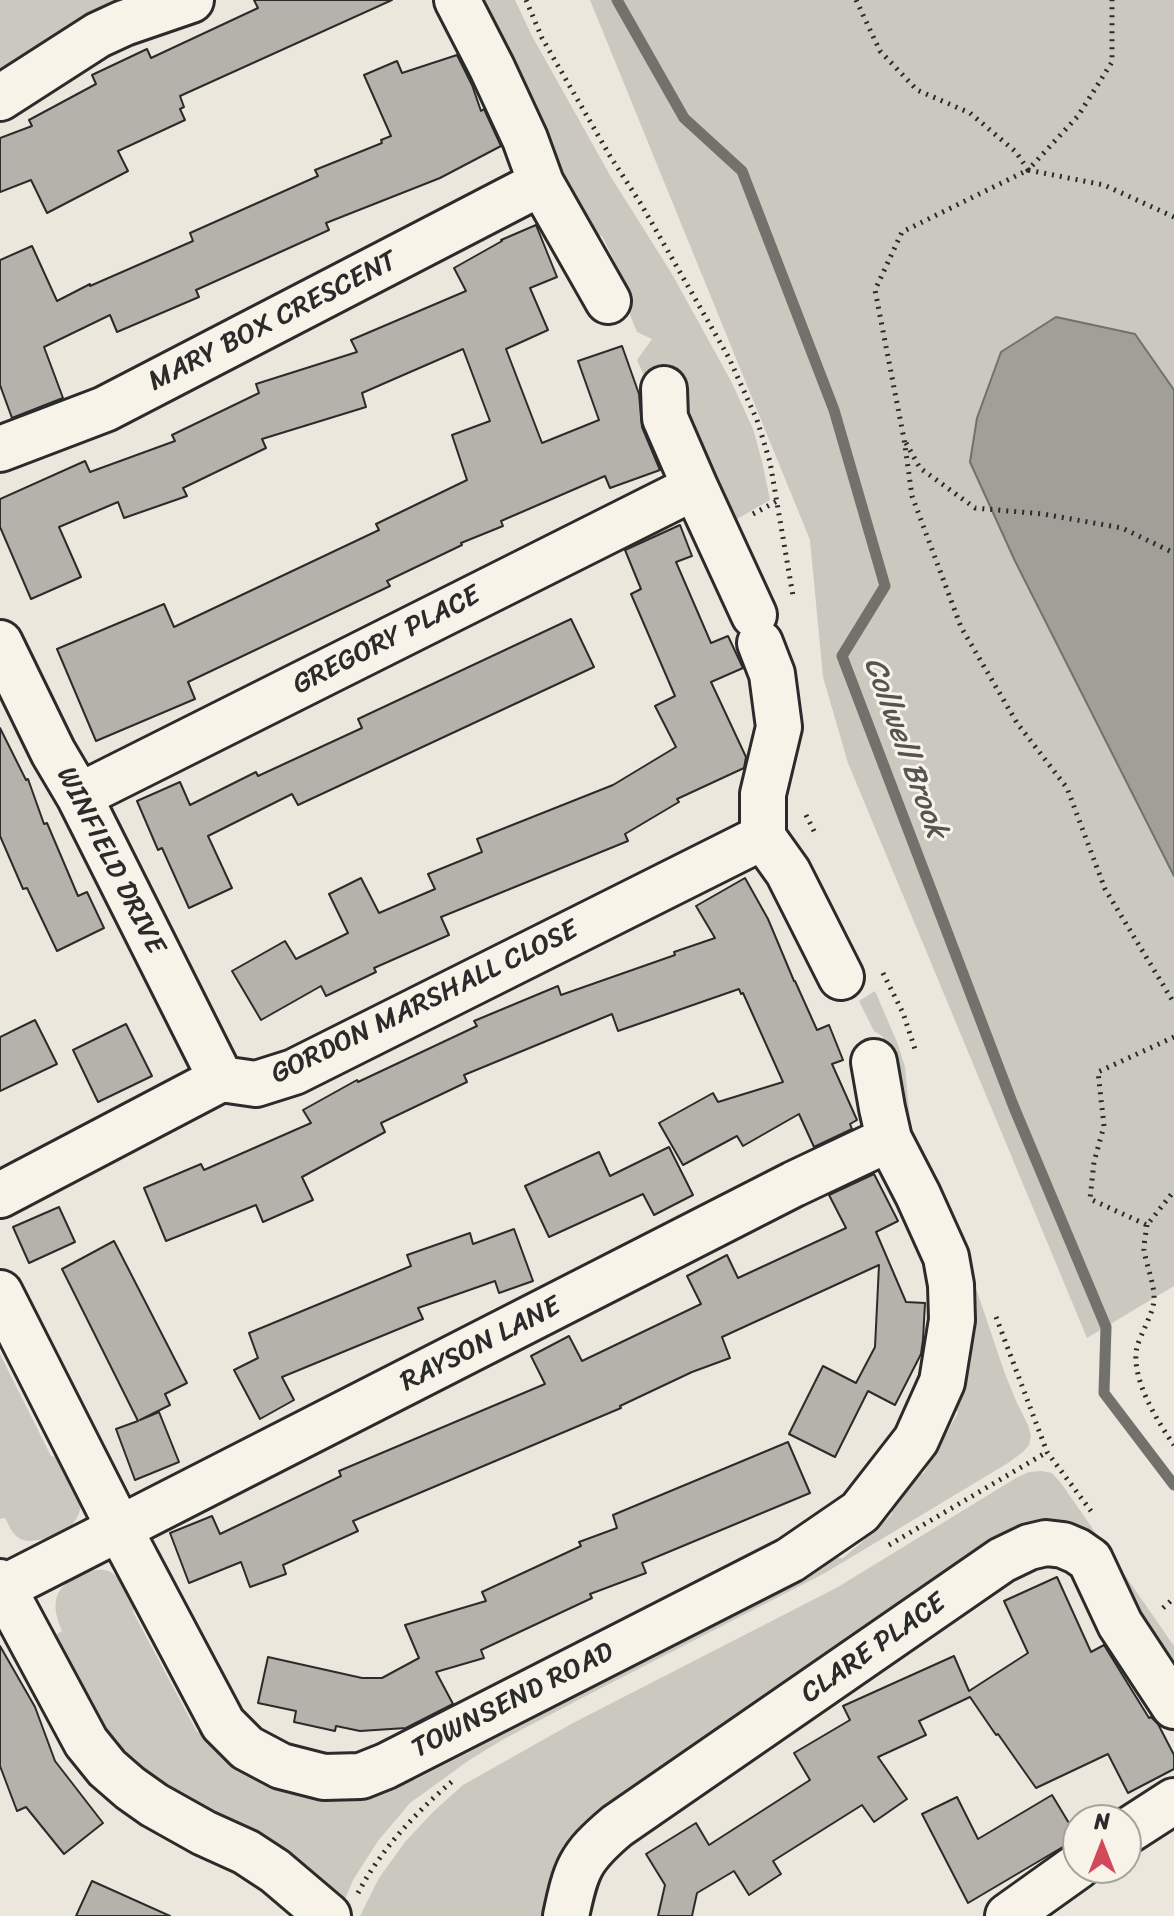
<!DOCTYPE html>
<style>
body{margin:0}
#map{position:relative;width:1174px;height:1916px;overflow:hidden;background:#ebe7dd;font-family:Sriracha,sans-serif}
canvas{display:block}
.north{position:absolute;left:1062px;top:1804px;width:80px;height:80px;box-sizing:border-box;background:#f7f3e8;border:2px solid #a5a39c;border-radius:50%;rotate:0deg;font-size:22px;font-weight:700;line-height:32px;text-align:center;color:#2b2b2b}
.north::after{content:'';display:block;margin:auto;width:28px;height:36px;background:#d1495b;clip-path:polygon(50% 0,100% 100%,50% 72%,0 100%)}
</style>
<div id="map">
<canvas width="1174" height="1916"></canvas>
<div class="north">N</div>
</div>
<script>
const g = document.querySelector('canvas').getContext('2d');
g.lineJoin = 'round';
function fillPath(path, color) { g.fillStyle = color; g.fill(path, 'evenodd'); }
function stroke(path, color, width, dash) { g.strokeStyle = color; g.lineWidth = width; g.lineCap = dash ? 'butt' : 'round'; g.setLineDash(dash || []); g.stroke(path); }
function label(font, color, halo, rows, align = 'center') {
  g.font = font + ' Sriracha,sans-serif'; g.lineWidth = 6; g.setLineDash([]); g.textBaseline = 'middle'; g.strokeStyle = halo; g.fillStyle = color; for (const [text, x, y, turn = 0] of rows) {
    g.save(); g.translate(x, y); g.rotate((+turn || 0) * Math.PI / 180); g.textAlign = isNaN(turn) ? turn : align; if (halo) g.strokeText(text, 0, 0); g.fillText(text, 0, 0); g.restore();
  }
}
const green = new Path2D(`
 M0,0H144L16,72L0,68Z
 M474,0H515L532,36L611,177L672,274L731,381L753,429L762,461L770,500L730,523L669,377L644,376L637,360L652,339L637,332L628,310L632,297L602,236L582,230Z
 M590,0H1174V1286L1087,1338L848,763L823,677L810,540Z
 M875,991L897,1042L905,1067L910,1120L916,1143L960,1241L1005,1374L1017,1403L1028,1425L1031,1435L1029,1445L1023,1452L1008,1463L825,1573L580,1699L502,1740L468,1761L410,1803L378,1841L353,1880L344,1902L316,1875L285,1851L217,1819L128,1765L102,1726L54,1636L62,1631C58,1621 54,1611 56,1600C59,1581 91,1565 108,1571C112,1572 115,1576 119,1578L127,1576L137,1596L133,1612L197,1732L401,1775L415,1780L537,1717L540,1704L582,1682L598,1686L688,1639L692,1628L717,1614L732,1617L799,1582L801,1570L823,1557L843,1558L875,1531L892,1514L893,1498L910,1474H923L958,1413L951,1398L955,1376L970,1367L977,1305L967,1290L903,1128L891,1048L882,1036L874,1031L859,1001Z
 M0,1354L51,1456L67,1460C72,1471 80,1484 81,1495C84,1523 62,1537 38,1540C31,1541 26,1542 19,1538C12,1534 9,1525 5,1518L0,1519Z
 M1041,1471L1052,1473L1061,1483L1174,1646V1660L1156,1635H1144L1097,1549L981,1559L968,1556L918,1588L916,1603L834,1661L822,1657L773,1690L772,1705L651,1788L636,1783L595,1815L594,1826L549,1916H360L379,1878L405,1842L434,1811L463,1785L573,1723L838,1587L1016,1478L1029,1472Z`);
const water = new Path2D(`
 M1056,317L1135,334L1174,390V876L1015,561L970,462L977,418L1001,352Z`);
const stream = new Path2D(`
 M617,0L684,118L742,171L834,410L885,586L842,656L1013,1105L1106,1327L1104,1393L1174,1485`);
const building = new Path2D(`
 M254,0H392L180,96L184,107L180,109L185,120L118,151L128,171L47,213L31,180L0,192V138L32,126L29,120L96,84L92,75L147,49L151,58L258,8Z
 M457,55L472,85L481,111L484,109L501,146L440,178L326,223L329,230L196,290L199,297L117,332L110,315L44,347L63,398L12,418L0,385V260L32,246L57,301L90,284V286L193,241L190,233L318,176L315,170L382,143L381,140L391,136L364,75L397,61L402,73Z
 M536,225L557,277L530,288L548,330L506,349L542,443L599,420L578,361L622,346L639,394L642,427L660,470L610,488L605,476L501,521L503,526L461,543L462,545L387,581L390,586L188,682L195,699L96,741L57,649L164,604L174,627L379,530L376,524L467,480L452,435L490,421L463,349L362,393L366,407L262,439L266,448L183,488L187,496L124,518L118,502L59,527L81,577L31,599L0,527V499L85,461L90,472L175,441L172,435L259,393L256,384L357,352L351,340L466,291L454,268L502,241L501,240Z
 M680,525L692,556L676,562L711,643L728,636L743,668L711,682L746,757L744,768L677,799L679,802L625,834L628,841L441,917L449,935L374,968L376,972L326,996L321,986L261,1020L232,971L285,941L296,959L348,933L329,894L361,878L379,913L435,889L428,874L482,852L477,839L613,785L676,747L655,706L675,696L631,594L641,589L625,550Z
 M571,619L594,667L298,805L292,794L208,836L232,888L189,908L162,848L158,850L137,801L180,782L190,805L256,772L258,776L362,728L358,719Z
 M0,728L26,780L28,779L44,824L47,823L78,896L87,892L104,928L57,951L27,888L23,889L0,836Z
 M745,878L768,919L794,981H795L817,1030L829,1025L843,1060L832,1064L857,1120L850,1124L852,1129L814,1147L799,1114L743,1146L737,1136L683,1165L659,1123L713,1093L718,1102L783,1082L743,993L741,994L739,989L618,1031L612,1014L464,1075L467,1082L381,1123L385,1132L302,1177L313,1200L263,1222L256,1205L166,1241L144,1188L201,1164L204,1170L311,1123L303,1110L357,1080L358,1082L477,1026L474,1021L558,986L561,995L675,955L674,952L715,938L696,906Z
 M35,1020L57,1064L0,1091V1037Z
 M126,1024L152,1076L98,1102L73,1050Z
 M669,1147L693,1195L654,1215L643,1194L549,1237L525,1186L599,1152L610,1176Z
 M874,1174L898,1221L876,1232L906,1302L925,1303L923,1340L921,1354L895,1405L868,1391L835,1457L789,1434L823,1366L856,1383L875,1347L879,1265L722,1337L730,1358L692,1372L620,1406L621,1408L353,1521L358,1531L283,1565L286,1574L250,1587L241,1562L189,1583L170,1533L212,1516L220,1534L341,1476L339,1471L545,1384L531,1356L569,1336L582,1361L701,1304L687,1276L727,1255L738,1278L846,1228L829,1195Z
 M59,1207L75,1242L29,1263L13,1227Z
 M514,1229L533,1281L499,1293L495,1281L418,1308L423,1319L282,1377L294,1400L260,1419L234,1370L258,1358L249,1333L411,1266L407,1255L470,1233L473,1244Z
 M114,1241L187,1383L165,1394L170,1405L140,1420L159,1412L179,1462L135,1480L116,1429L138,1421L62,1269Z
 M788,1442L810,1493L642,1563L646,1573L590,1594L592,1598L481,1650L484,1658L436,1672L453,1704L406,1728L360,1731L336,1726L335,1731L294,1722L296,1711L258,1703L268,1657L362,1678H382L419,1658L405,1625L486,1601L482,1592L581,1546L579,1542L617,1528L613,1515Z
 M1057,1577L1091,1652L1104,1645L1149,1718L1151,1717L1158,1724L1174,1755V1769L1128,1793L1108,1754L1036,1788L998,1734L996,1735L970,1697L919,1721L926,1735L878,1757L907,1799L874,1822L862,1805L773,1861L781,1874L749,1895L734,1871L697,1893L692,1916H658L665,1885L646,1854L696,1823L709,1845L810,1780L794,1753L850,1720L843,1706L954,1656L969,1691L1028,1653L1004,1601Z
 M0,1646L35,1707L55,1761L103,1823L64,1854L26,1807L17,1811L0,1766Z
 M1052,1795L1078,1838L968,1903L922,1814L957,1797L978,1839Z
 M92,1881L170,1916H76Z`);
const path = new Path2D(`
 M526,0L542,38L610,156L641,204L729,358L757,420L770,462L793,596
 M856,0L880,51L917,90L970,113L1016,152L1028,170L1078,116L1112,62V0
 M1174,217L1104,185L1028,170L902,232L875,290L904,439L912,496L961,627L1017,723L1067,788L1105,889L1174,1003
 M906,443L920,468L975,508L1043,514L1122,528L1174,553
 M753,514L777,501
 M806,815L816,835
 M883,973L903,1013L915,1049
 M1174,1037L1098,1072L1104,1126L1094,1162L1090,1199L1147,1225L1174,1191
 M1147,1225C1146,1233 1144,1242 1144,1250C1146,1264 1155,1286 1154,1299C1154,1312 1141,1333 1137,1347C1130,1377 1157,1421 1174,1445
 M996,1317L1047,1452L1091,1511
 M889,1545L1047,1452
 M1163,1608L1174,1598
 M358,1893C381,1849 417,1811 455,1779`);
const minor = new Path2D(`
 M457,0L492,68L525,139L541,183L608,301
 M0,98L98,35L124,23L191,0
 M664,389L665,418L695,487
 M0,449L105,409L541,183
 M0,643L53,752L79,796L221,1079
 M760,643L772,674L779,727L763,794V837
 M79,796L695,487L754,615
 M0,1195L221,1079L256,1084L294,1072L763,837L788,872L841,977
 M0,1293L119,1528L223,1724L247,1748L281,1766L324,1777L361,1776L386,1766L790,1560L860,1512L916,1440L942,1382L952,1320L951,1285L946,1257L918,1195L889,1139
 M0,1582L86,1742L107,1768L130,1788L154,1805L204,1833L246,1852L275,1871L328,1916
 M3,1588L794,1184L889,1139L882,1108L874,1062
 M1126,1832L1174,1801
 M566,1916C576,1869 579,1858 617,1826L1002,1560L1029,1547L1046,1543L1063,1545L1077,1551L1090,1560L1120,1624L1174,1706
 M1008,1916L1078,1866`);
const streetNames = [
 ["MARY BOX CRESCENT",273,322,-27],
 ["GREGORY PLACE",387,641,-27],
 ["WINFIELD DRIVE",110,861,63],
 ["GORDON MARSHALL CLOSE",425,1003,-26],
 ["RAYSON LANE",481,1345,-27],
 ["CLARE PLACE",874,1649,-35],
 ["TOWNSEND ROAD",513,1701,-27]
];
const waterNames = [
 ["Collwell Brook",904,748,70]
];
fillPath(green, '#cbc8bf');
fillPath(water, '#a29f98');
stroke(water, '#72716c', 2);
stroke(stream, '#72716c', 11);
fillPath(building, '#b5b2ab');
stroke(building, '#2b2b2b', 2);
stroke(minor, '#2b2b2b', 50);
stroke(path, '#2b2b2b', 5, [2, 6]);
stroke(minor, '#f7f3e8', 44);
label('28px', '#2b2b2b', '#f7f3e8', streetNames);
label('italic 30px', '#555451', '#f7f3e8', waterNames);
</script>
